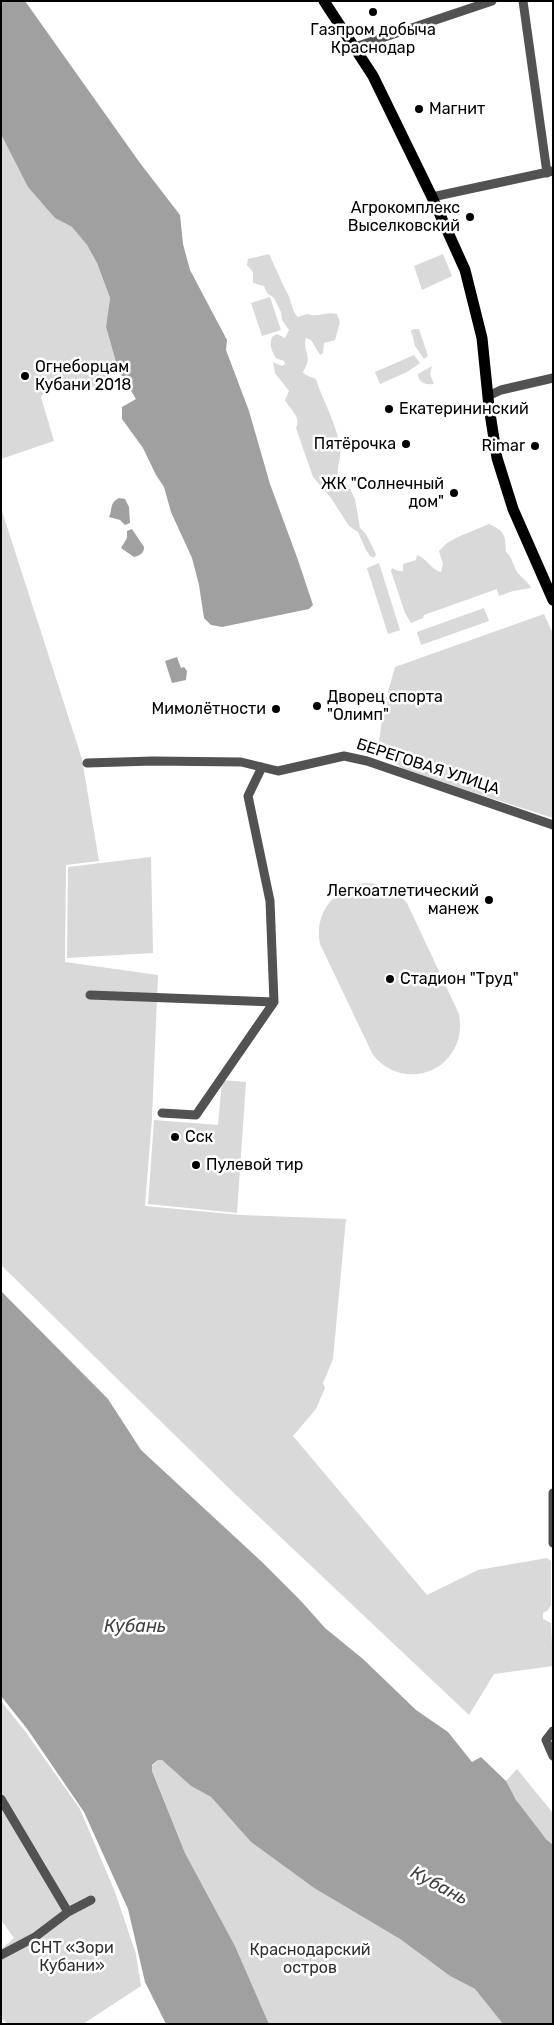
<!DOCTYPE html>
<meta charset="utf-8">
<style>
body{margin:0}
#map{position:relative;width:554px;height:2025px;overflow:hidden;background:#fff;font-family:Rubik,sans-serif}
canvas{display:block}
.frame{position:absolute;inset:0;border:2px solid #000;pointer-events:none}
</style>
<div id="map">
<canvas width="554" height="2025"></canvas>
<div class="frame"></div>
</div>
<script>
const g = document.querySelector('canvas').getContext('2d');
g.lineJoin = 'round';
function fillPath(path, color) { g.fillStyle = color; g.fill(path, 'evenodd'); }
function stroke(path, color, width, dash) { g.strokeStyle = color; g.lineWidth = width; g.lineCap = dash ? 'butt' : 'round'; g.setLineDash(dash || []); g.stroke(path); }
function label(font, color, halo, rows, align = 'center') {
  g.font = font + ' Rubik,sans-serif'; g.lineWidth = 5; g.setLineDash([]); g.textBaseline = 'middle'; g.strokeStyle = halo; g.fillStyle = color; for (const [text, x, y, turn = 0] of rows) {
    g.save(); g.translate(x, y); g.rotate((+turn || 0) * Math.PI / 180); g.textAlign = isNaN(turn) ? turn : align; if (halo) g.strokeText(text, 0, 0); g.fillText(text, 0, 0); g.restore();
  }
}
const green = new Path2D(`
 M1,134L55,218L72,227L87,245L97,263L110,298L106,327L118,369L86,392L53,380L41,397L54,441L1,459Z
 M269,254L286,291C292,299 291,311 298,317L307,314C320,318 324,311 337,314L340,322L335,340L324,343L323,353L320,355L311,340L306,338C302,351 314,355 303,372L306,375L316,379C323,402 337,424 340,447C342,457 337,464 338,474L349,487L355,499L360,528L366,534L376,554L374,558L370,556L366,550L358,532L349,526L331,498L313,477L296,428C302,417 290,410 285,400L289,391L275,373L273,362L282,366L285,364L284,361L276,358C272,351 269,346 272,337L277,334L285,338L289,330L282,320L281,312L274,298L267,293L264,286L253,283V272L247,265L248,259Z
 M443,254L452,276L422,290L414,266Z
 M270,297L281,330L262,336L251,303Z
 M415,329H419L428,356L424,359L415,346L411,330Z
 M414,355L420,363L407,372L380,384L375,372Z
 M432,366L430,374L434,384C426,385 418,383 418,374Z
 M1,508L82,759L99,861L66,865L65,962L158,975L152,1118L145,1206L241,1215L346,1219L333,1359L323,1383L325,1388L316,1409L293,1436L427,1595L478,1570L547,1558L551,1561V1605L548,1610L543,1613V1619L551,1623L553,1666L494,1674L469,1715L237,1496L1,1265Z
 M489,524C506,532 505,535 506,552C512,557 513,564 516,570C520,578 528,580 531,588L513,591L499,596L497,589L424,615L423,618L411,623L405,613L391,571L392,568L398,571H403V564L416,560L417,555C427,558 431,570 441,572L443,564L439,551L447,543L458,537Z
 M379,563L400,630L388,634L367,568Z
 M484,608L489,621L421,645L417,632Z
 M544,614L553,634V818L404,770L387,756L379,741L384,706L395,667Z
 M151,857L153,953L67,958L68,867Z
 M364,883C382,883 395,889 407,903L459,1014C469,1067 407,1096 373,1055L320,944C314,912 334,889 364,883Z
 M222,1080L246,1082L237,1213L148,1204L154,1120L218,1125Z
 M1,1701L25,1731L80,1809L115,1892L136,1954L141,1986L83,2024H8L1,2018V1949L14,1938L1,1920Z
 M158,1760H162L191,1786L211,1797L251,1842L314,1888L400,1939L450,1976L475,1989L503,2024H269L235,1946L185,1853L152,1771V1766Z
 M517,1769L553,1813V1845C533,1828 517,1804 506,1781Z`);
const water = new Path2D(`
 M1,1H25L140,163L180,215L183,244L190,270L227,340L226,350L249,411L270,484L298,560L313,605L309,609L222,627L211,625L204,618L199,585L192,558L171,512L164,487L156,475L143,448L122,419V407L136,399L118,369L106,327L110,298L97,263L87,245L72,227L55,218L28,187L1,134Z
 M119,498L125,499L129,507L130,523L125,525L120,520L109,517C113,509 109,503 119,498Z
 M132,529L144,547C144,553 141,555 134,557L121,548L127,538V531Z
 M177,657L181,668L184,667L187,671L186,680L172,683L165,661Z
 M1,1291L108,1399L141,1450L262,1562L301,1601L325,1628L363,1659L416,1710L448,1732L472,1762L481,1757L506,1781L516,1800L546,1839L553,1845V2024H503L475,1989L450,1976L400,1939L314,1888L251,1842L211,1797L191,1786L162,1760H158L152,1765V1771L185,1853L235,1946L269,2024H166L145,1982L128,1909L84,1812L28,1730L1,1696Z`);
const minor = new Path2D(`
 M523,1L547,173
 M355,47L492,1
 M432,197L553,171
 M488,396L501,390L553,378
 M87,763L153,761L241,762L278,771L344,756L367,761L553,825
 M90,995L274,1002
 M162,1113L196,1115L274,1002L270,901L248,796L262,767
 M553,1493V1543
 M553,1731L546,1740L553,1756
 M1,1799L68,1912
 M1,1955L35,1937L68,1912L91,1900`);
const major = new Path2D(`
 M324,1L373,76L432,197L465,270L482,338L489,407L497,458L513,509L553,600`);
const markers = [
 [373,12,5,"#000"],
 [419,109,5,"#000"],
 [470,217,5,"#000"],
 [25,376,5,"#000"],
 [389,409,5,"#000"],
 [406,444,5,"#000"],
 [535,446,5,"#000"],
 [454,493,5,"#000"],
 [317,706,5,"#000"],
 [276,709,5,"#000"],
 [489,900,5,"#000"],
 [390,979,5,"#000"],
 [175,1137,5,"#000"],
 [196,1165,5,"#000"]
];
const poiNames = [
 ["Газпром добыча",373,30,"center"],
 ["Краснодар",373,48,"center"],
 ["Магнит",429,109],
 ["Агрокомплекс",460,208,"right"],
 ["Выселковский",460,226,"right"],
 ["Огнеборцам",35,367],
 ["Кубани 2018",35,385],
 ["Екатерининский",399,409],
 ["Пятёрочка",396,444,"right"],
 ["Rimar",525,446,"right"],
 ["ЖК \"Солнечный",444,484,"right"],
 ["дом\"",444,502,"right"],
 ["Дворец спорта",327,697],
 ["\"Олимп\"",327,715],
 ["Мимолётности",266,709,"right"],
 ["Легкоатлетический",479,891,"right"],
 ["манеж",479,909,"right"],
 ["Стадион \"Труд\"",400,979],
 ["Сск",185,1137],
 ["Пулевой тир",206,1165]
];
const streetNames = [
 ["БЕРЕГОВАЯ УЛИЦА",428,767,18]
];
const parkNames = [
 ["СНТ «Зори",72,1948],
 ["Кубани»",72,1966],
 ["Краснодарский",310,1950],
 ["остров",310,1968]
];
const waterNames = [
 ["Кубань",135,1627],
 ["Кубань",439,1886,28]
];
fillPath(green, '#d9d9d9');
fillPath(water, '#a0a0a0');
stroke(minor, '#525252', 9);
stroke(major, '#000', 11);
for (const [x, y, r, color] of markers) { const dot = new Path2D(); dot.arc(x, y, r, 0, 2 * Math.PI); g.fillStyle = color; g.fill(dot); stroke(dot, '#fff', 2); }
label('16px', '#000', '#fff', poiNames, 'left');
label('16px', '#000', '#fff', streetNames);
label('16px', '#303030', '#fff', parkNames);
label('italic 18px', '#414141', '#fff', waterNames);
</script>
